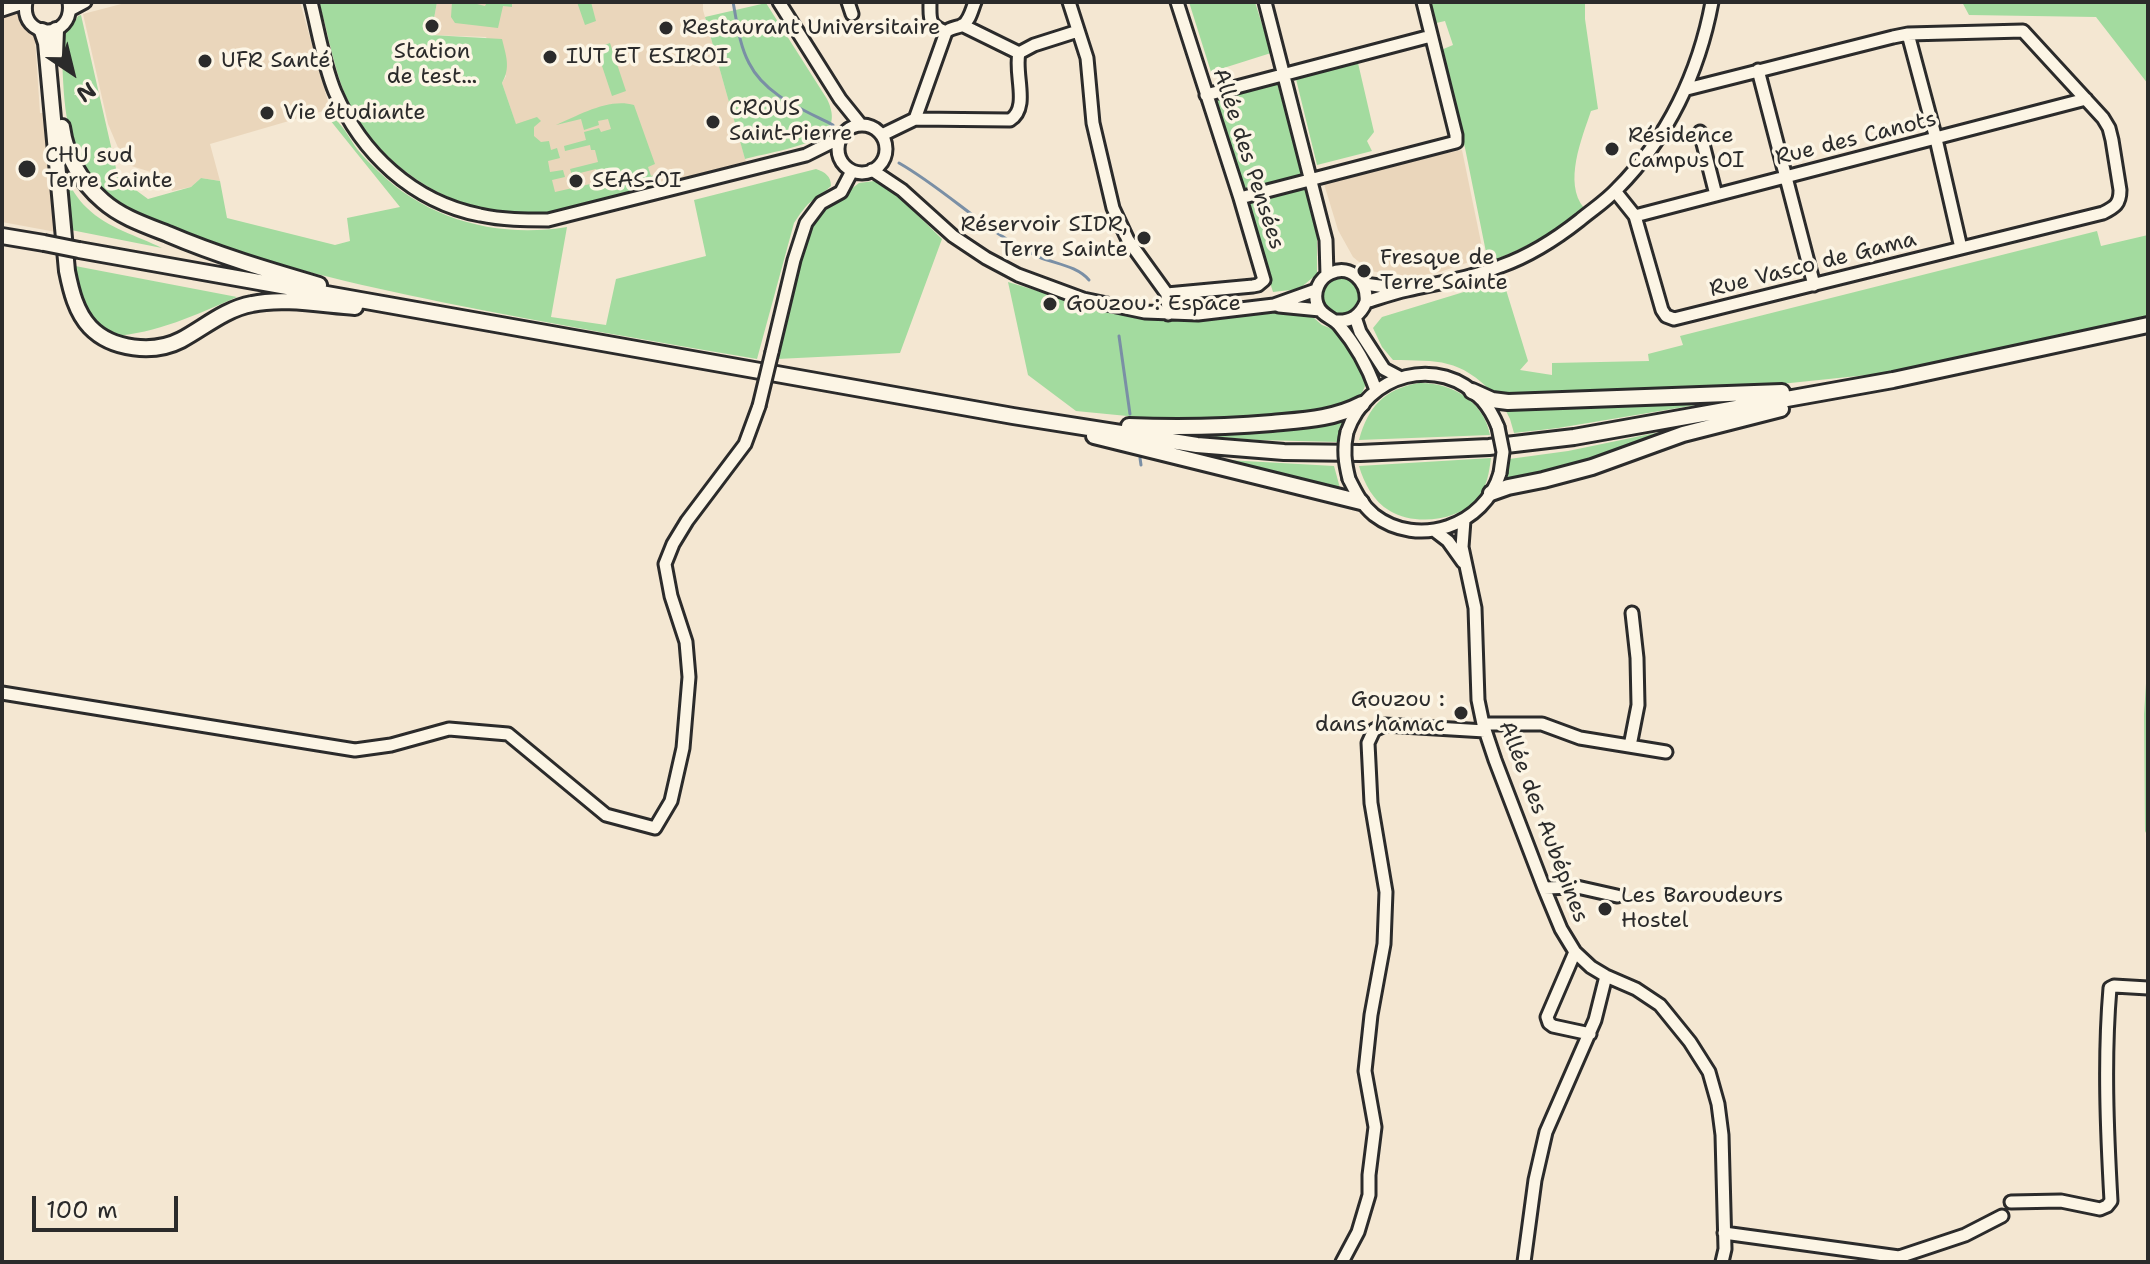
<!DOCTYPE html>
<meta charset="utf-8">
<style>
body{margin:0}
#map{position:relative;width:2150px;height:1264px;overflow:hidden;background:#f4e7d2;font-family:"Shantell Sans",sans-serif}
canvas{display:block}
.frame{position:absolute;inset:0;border:4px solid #2b2b2b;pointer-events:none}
.north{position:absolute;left:32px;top:32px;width:80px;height:80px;-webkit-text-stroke:6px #fcf5e5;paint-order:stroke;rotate:145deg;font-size:22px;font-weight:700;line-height:32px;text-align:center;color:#2b2b2b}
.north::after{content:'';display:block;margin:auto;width:28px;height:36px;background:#2b2b2b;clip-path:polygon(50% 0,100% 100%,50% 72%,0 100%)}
.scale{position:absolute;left:32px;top:1196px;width:146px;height:36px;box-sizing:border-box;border:4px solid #2b2b2b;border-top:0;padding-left:10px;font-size:24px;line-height:28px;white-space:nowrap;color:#2b2b2b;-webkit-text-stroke:6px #fcf5e5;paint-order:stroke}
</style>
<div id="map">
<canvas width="2150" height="1264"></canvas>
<div class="frame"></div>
<div class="north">N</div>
<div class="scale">100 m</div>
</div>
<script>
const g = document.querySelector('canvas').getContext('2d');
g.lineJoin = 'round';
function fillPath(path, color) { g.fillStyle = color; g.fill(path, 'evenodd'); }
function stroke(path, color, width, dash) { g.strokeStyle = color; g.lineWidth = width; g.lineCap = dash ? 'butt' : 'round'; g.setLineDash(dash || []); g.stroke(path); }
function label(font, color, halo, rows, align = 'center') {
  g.font = font + ' "Shantell Sans",sans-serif'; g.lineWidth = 7; g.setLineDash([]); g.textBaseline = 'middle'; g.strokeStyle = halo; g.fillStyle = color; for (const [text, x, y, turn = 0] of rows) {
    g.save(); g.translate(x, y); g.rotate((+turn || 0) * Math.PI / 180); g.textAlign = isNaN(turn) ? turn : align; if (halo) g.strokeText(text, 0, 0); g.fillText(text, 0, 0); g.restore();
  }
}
const built = new Path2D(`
 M2,2H18L21,21L35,38L40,113H48L56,232L2,222Z
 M129,2H300L330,109L210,144L220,181L201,178L191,187L172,191L167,177L125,164L108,124L83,14Z
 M437,2H703V10L746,162L673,180L588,205L547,214L530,213L516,125L502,83L506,76L486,37L431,35Z
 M1462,150L1484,257L1440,272L1413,277L1370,271L1353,257L1338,230L1324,184L1421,158Z`);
const green = new Path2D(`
 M319,2H437L431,35L502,39C506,56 511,67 502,83L516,124L537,117L541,121L534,127V136L541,142L549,141L551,150L557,148L560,158L548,161L550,172L563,170L565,177L552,180L555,192L599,182L596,169L572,175L570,169L598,162L595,150H591L590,145L565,151L564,146L586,140L584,132L599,128L601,132L611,129L608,119L598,121L599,125L584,130L581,119L556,125C580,115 608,98 634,105L655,164L648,167L651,176L657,174L660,186C624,196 586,209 548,213C461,223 370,167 341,84C332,58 327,29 319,2Z
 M452,2H477V4L485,6L487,2H516L512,3V7L503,6L498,28L455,23L451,17Z
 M577,2H591L596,21L585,25Z
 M1189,2H1255L1271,53L1211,72Z
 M1427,2H1585V19L1598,109L1591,111C1582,138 1563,183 1584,208C1555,232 1522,250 1488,262L1465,148L1441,50L1453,45L1445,21L1432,24Z
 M1962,2H2148V84L2096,17L1969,15Z
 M766,3L827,99C833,111 835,124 824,134C811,146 763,154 745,159L705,17Z
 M81,15L118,177L148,199L191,187L201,178L220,181L227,218L335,245L350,241L347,218L400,207L330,120L335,119C344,127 350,139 357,149C363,157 371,164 378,171C429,221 499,238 567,227L551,317L606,325L616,279L706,256L694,200L816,169C825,172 831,176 831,186C825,192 819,194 813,200C805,206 800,214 794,223L757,359C651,341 546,323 441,302C356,284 270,266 189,233C157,220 124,211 99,185C60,144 65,95 61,42C65,32 73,27 78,16Z
 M610,43L626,91L612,96L596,48Z
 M1358,63L1374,132L1367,141L1372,151L1317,165L1296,79Z
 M1277,82L1303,177L1242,193L1217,99Z
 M64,176C71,187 77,199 87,208C107,228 138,236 162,248L66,229Z
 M874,181L900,198L942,239L900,353L777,359L810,229L821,212L859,183Z
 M1307,188L1317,226V274L1299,289L1273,292L1245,204Z
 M2097,231L2101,246L2148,235V325L1896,372L1771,385L1494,394C1459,358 1439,361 1393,360L1382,347L1373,328L1382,317L1503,280L1528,361L1520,370L1552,375V363L1649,361L1648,354L1683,345L1680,336Z
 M70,265L237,297C198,314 155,334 113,336L86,318Z
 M1321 296a20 20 0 1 1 40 0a20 20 0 1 1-40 0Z
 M1008,282L1091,307L1144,318L1216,317L1286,311L1314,318L1322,325L1335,330L1365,376L1366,384L1361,395L1344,407L1331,412L1237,418L1158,419L1076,411L1028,375Z
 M1419,383C1451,382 1484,401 1490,435L1359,440C1368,407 1384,389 1419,383Z
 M1720,398V401L1558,428L1514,433L1510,419L1505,409Z
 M1345,420L1338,442L1259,440L1191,435L1315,427Z
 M1684,427L1568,469L1505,485L1509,459L1568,451Z
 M1491,458C1489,473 1487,487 1477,499C1458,521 1415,526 1390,511C1373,501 1364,483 1359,466Z
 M1227,460L1334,466L1340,488Z
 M2148,653V837L2145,831L2144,714Z`);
const stream = new Path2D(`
 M733,2C737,22 739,44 749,63C765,95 802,109 833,125
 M899,163C948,191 987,233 1039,257C1056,264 1077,266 1089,280
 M1119,336L1130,414
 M1140,458L1141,465`);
const minor = new Path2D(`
 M26,2C19,40 75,41 69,2
 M311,2C318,30 324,66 335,92C361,153 413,202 480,215C503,220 525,220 548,220L806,155L840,138
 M779,2L840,99L861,125
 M848,2L852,14
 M930,2C930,20 928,25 946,32
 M1069,2L1087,58L1093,123L1113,208L1128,240L1167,294L1168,314
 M1265,2L1326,240L1327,275
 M2,10L26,2
 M70,10L85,2
 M962,25L1019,53
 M1908,34L1936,139L1961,248
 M1758,70L1814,285
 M1206,95L1431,36
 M915,119L1010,120C1030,108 1014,74 1019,53L1034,45L1078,31
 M838 149a24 24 0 1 1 48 0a24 24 0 1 1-48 0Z
 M1700,132L1716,195
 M882,135L915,119L946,32C951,27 957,28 963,25C970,20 972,9 975,2
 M872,170L902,190L953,236L986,258L1018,275L1083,299L1145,312L1198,314L1274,305L1316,290
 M1615,191L1635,216L1662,310L1666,316L1674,319L2103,213C2115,207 2120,204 2120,190L2112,140L2109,128L2103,118L2023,31L1908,34L1893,37L1687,89
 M1240,198L1456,142V135L1423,2
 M1635,216L2086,99
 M1364,284L1402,289
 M1167,294L1253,286L1258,285L1264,280L1240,198L1177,2
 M1366,302C1379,298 1393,293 1407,290C1438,283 1471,278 1501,266C1529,256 1556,239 1580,220C1592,210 1606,201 1617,189C1668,138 1699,72 1712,2
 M1279,306L1320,310
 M1355,317L1360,332L1384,369L1401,378
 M1336,321C1351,322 1360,316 1366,302C1368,282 1351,264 1331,273C1319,278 1313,292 1317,304C1321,316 1332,317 1339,325C1355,344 1368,367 1376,390
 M772,352L794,260L806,223L821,203L841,192L852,171
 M1347,432C1367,374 1439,353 1482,400C1489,408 1494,417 1498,427
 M1349,479C1356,493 1362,505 1374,515C1418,549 1485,526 1500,473
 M1464,520L1462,547L1475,608L1478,700L1483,724L1495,760L1544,888L1561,929L1575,952L1591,967L1606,976L1636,989L1660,1005L1690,1042L1709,1072L1718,1104L1722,1135L1725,1249L1722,1262
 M1435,531L1448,541L1463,562
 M2,693L355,750L391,745L449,729L508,734L606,815L655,828L671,801L683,748L689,677L686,642L671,596L665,564L673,544L687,521L745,444L759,406
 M1483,724H1542L1580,738L1666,752
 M1630,746L1638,705L1637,658L1632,613
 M1544,888L1577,887L1617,896
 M1575,952L1547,1017L1549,1023L1553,1026L1590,1034
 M2011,1202L2061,1201L2100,1209L2107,1206L2111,1201C2107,1130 2104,1058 2110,988L2114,986L2148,988
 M1724,1233L1899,1257L1965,1235L2002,1216
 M1342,1262L1358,1232L1369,1195V1175L1375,1127L1365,1071L1371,1015L1384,944L1386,892L1371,803L1368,743L1374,730L1385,725L1485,731
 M1524,1262L1535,1180L1546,1132L1595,1020L1606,976`);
const major = new Path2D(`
 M42,31L46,43L67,271C71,291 76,312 90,327C112,350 154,354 181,340C205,327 225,309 252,304C283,297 324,305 355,307
 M55,55L56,30
 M62,127C66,156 81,182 103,201C121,217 145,225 168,234C217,255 268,270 319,285
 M2,236L44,243
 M79,250L1013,416L1197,445L1284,452L1360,453L1489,447L1574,437L1893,380L2148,325
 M1472,391L1492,400L1508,402L1782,392
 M1129,426C1177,428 1225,427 1272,423C1304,420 1333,419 1362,404
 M1094,436L1361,502
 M1491,493L1508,487L1543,480L1592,467L1683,434L1781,409`);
const minorBridge = new Path2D(`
 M759,406L772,352
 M1498,427L1503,452L1500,473
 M1347,432C1343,449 1345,463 1349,479`);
const majorBridge = new Path2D(`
 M44,243L79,250`);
const markers = [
 [432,26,8,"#2b2b2b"],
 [666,28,8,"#2b2b2b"],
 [550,57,8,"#2b2b2b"],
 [205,61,8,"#2b2b2b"],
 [267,113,8,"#2b2b2b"],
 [713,122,8,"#2b2b2b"],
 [1612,149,8,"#2b2b2b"],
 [27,169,10,"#2b2b2b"],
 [576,181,8,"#2b2b2b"],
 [1144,238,8,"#2b2b2b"],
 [1364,271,8,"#2b2b2b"],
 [1050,304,8,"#2b2b2b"],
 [1461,713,8,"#2b2b2b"],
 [1605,909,8,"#2b2b2b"]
];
const poiNames = [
 ["Restaurant Universitaire",682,28],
 ["Station",432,52,"center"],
 ["de test...",432,77,"center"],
 ["IUT ET ESIROI",566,57],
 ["UFR Santé",221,61],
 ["CROUS",729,109],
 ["Saint-Pierre",729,134],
 ["Vie étudiante",283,113],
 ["Résidence",1628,136],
 ["Campus OI",1628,161],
 ["CHU sud",45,156],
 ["Terre Sainte",45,181],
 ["SEAS-OI",592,181],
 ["Réservoir SIDR,",1128,225,"right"],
 ["Terre Sainte",1128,250,"right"],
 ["Fresque de",1380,258],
 ["Terre Sainte",1380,283],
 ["Gouzou : Espace",1066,304],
 ["Gouzou :",1445,700,"right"],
 ["dans hamac",1445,725,"right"],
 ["Les Baroudeurs",1621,896],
 ["Hostel",1621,921]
];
const streetNames = [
 ["Rue des Canots",1856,139,-14],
 ["Allée des Pensées",1248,159,72],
 ["Rue Vasco de Gama",1813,265,-14],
 ["Allée des Aubépines",1543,822,69]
];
fillPath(built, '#ead6bb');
fillPath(green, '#a3db9f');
stroke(stream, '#7a8fa5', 3);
stroke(minor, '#2b2b2b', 17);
stroke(major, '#2b2b2b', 20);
stroke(minor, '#fcf5e5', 11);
stroke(major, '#fcf5e5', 14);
stroke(minorBridge, '#2b2b2b', 17, []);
stroke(majorBridge, '#2b2b2b', 20, []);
stroke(minorBridge, '#fcf5e5', 11);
stroke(majorBridge, '#fcf5e5', 14);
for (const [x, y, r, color] of markers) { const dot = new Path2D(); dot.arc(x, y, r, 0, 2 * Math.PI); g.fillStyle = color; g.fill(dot); stroke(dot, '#fcf5e5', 3); }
label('22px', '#2b2b2b', '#fcf5e5', poiNames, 'left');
label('22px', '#2b2b2b', '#fcf5e5', streetNames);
</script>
